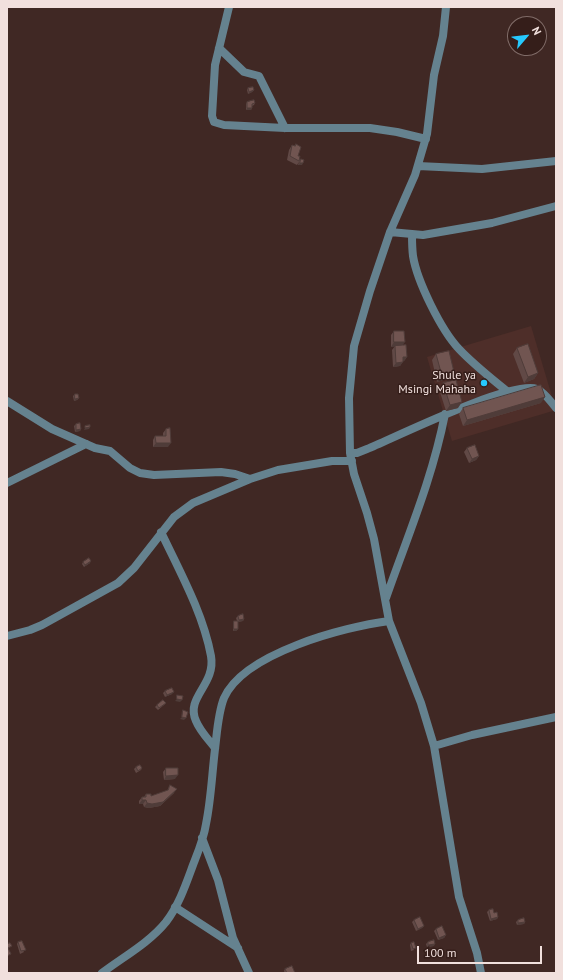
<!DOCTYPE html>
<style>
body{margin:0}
#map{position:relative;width:563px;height:980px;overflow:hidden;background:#402824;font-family:"PT Sans",sans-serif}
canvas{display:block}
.frame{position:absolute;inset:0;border:8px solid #f1e0dd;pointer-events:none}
.north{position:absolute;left:507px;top:16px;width:40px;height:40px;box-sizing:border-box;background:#351e1a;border:1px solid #806c68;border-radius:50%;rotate:62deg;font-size:11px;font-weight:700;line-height:16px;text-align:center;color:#f1e0dd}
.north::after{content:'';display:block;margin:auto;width:14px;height:18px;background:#26c9fe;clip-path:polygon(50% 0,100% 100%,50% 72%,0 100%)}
.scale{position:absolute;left:417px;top:946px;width:125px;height:18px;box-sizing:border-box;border:2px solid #f1e0dd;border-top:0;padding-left:5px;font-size:12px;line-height:14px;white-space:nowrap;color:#f1e0dd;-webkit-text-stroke:3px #351e1a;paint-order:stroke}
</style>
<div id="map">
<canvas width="563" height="980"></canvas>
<div class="frame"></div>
<div class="north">N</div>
<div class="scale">100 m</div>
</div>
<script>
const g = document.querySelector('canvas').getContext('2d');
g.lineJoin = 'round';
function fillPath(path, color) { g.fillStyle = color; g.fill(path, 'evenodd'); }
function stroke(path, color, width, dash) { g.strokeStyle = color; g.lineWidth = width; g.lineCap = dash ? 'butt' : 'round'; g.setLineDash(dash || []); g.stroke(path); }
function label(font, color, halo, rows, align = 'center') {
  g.font = font + ' "PT Sans",sans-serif'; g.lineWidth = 3; g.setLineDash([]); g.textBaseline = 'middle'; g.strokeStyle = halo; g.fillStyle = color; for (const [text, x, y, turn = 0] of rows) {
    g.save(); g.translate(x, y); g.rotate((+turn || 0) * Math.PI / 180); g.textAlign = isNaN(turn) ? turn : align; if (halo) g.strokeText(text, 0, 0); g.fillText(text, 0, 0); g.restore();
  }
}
const built = new Path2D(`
 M531,326L556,410L452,441L427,357Z`);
const street = new Path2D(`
 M229,7L215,65L212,116L214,122L224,125L285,128H370L397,132L426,139
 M446,7L443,36L434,75L427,134L415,175L390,232L370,291L354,346L349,398L350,453L354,474L367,513L374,539L389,621L421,703L434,746L459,897L477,953L481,973
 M219,48L244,72L259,76L285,128
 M418,166L482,169L556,161
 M390,232L423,235L492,223L556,206
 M412,234C412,241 412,248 413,256C417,281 441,330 459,349C474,365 491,378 508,392
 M7,401L52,429L95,448L110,451L130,468L140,473L154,475L221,472L235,474L250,479
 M350,453H357L367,449C396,437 511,380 537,389C543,391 552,403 556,408
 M7,483L86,444
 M161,532C180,572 203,613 211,656C216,685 185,697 196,721C200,731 208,739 215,748
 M386,598C408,535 432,480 445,414
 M7,636L30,630L42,625L118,583L134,568L174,517L193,503L250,479L278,470L332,461H352
 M434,746L472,735L556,717
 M202,838L218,880L233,938L249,973
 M175,907L238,948
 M102,973C123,957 149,943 166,922C179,905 186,884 193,865C198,852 204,838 206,824C211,800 212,774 215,749C217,733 218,713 224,698C244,653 344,627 389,621`);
const wall = new Path2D(`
 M248,88L254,90L252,92L248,94L247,90Z
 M247,102L255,103L254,105L252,106V108L251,110H246V104Z
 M296,144L298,156L300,160L301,159L302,165H298L299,162L297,165L287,160L289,150L292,145L294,146Z
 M394,331L403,345L407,357L404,361H403L400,366L393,367L392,350L395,346L391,347V335Z
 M517,348L538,373L534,379L524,383L513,354Z
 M436,354L450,378L437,382L432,360Z
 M443,383L458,408L446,411L439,389Z
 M75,394L79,398L77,400L74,401L73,396Z
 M541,403L463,426L459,414L463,408Z
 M76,424L81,429L80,431L75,432L74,426Z
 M166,429L168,447H153V440L155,436H163V433Z
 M467,448L479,456L476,460L469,463L464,452Z
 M83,562L90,563L84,567L82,564Z
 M238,616L244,619L243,621L238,622V629L236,631H233V623L234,621H237L236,618Z
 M165,691L172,694L165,697L163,693Z
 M166,703L164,705L158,710L155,707L157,705Z
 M136,767L142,768L141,770L136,773L134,769Z
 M166,768L175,779L164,780L163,772Z
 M170,785L174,793L160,806L149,808L144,807L143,804H139V801L142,797H144L146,794L151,796L167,791Z
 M489,910L494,913L498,917L497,919L490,921L487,912Z
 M414,920L424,926L422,928L416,931L412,922Z
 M518,920L525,922L524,924L517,925L516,922Z
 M436,929L446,935L444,938L438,940L434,931Z
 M18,942L24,952L20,954L17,944Z
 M428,942L434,946L427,947L426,944Z
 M411,943L414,950L411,951L410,945Z
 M285,969L295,973H285L284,971Z`);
const shadedWall = new Path2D(`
 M254,90L252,92L248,94L249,92Z
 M247,108H252L251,110H246Z
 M300,163H303L302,165H298Z
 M394,342H405L402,346L391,347Z
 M403,357H407L404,361H400Z
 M403,362L400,366L393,367L396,363Z
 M454,372L450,378L437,382L442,376Z
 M538,373L534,379L524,383L528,377Z
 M545,397L541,403L463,426L467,420Z
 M79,398L77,400L74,401L75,399Z
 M462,402L458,408L446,411L450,405Z
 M90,427L89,429L84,430L85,428Z
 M81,429L80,431L75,432L76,430Z
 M156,443H171L168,447H153Z
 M479,456L476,460L469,463L472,459Z
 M91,561L90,563L84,567L85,565Z
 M244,619L243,621L238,622L239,620Z
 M234,629H238L236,631H233Z
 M174,692L172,694L165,697L167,695Z
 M177,699L182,700L180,702L175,701Z
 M182,717L186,718L184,720L180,719Z
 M178,775L175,779L164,780L166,776Z
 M177,789L174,793L160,806L149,808L144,807L147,803Z
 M142,800H146L143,804H139Z
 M498,917L497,919L490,921L491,919Z
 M525,922L524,924L517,925L518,923Z
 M424,926L422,928L416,931L418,929Z
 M446,935L444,938L438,940L439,938Z
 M435,944L434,946L427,947L428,945Z`);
const building = new Path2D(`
 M253,87L254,90L249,92L248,88Z
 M254,100L255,103L252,104V108H247V102Z
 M296,144L301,147L298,156H300L299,161L290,156L292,145L295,146Z
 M301,159L304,160L303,163H300Z
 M394,331H404L405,342H394Z
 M528,344L538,373L528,377L517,348Z
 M406,345L407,357H403V362L396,363L395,346Z
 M449,351L454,372L442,376L436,354Z
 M456,380L462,402L450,405L443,383Z
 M541,385L545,397L467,420L463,408Z
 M75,394H78L79,398L75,399Z
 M80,423L81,429L76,430V424Z
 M90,425V427L85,428V426Z
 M170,428L171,443H156L155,436H166V429Z
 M475,445L479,456L472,459L467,448Z
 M89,558L91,561L85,565L83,562Z
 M243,614L244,619L239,620L238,616Z
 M234,621H238V629H234Z
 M172,688L174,692L167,695L165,691Z
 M177,695L183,696L182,700L177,699Z
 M163,700L166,703L159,708L157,705Z
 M183,710L188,712L186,718L182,717Z
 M140,765L142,768L138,771L136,767Z
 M166,768H178V775L166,776Z
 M170,785L177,789L163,802L152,804L147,803L146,800H142V797H146V794H151V796L168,790Z
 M493,909L494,913L497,912L498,917L491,919L489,910Z
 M420,917L424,926L418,929L414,920Z
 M524,918L525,922L518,923V920Z
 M442,926L446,935L439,938L436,929Z
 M434,940L435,944L428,945V942Z
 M22,941L26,950L21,951L18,942Z
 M414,942L416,948L413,949L411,943Z
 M10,943L12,946L8,948L11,954L7,956V944Z
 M292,966L295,973H287L285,969Z`);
const markers = [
 [484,383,4,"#26c9fe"]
];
const poiNames = [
 ["Shule ya",476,376],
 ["Msingi Mahaha",476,390]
];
fillPath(built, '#4e2e29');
stroke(street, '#65828f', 8);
fillPath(wall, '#614946');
fillPath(shadedWall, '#4f3c39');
fillPath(building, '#715551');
stroke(building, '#4f3c39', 1);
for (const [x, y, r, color] of markers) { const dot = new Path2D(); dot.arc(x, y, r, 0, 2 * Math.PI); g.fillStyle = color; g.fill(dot); stroke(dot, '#351e1a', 1.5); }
label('12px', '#f1e0dd', '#351e1a', poiNames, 'right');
</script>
